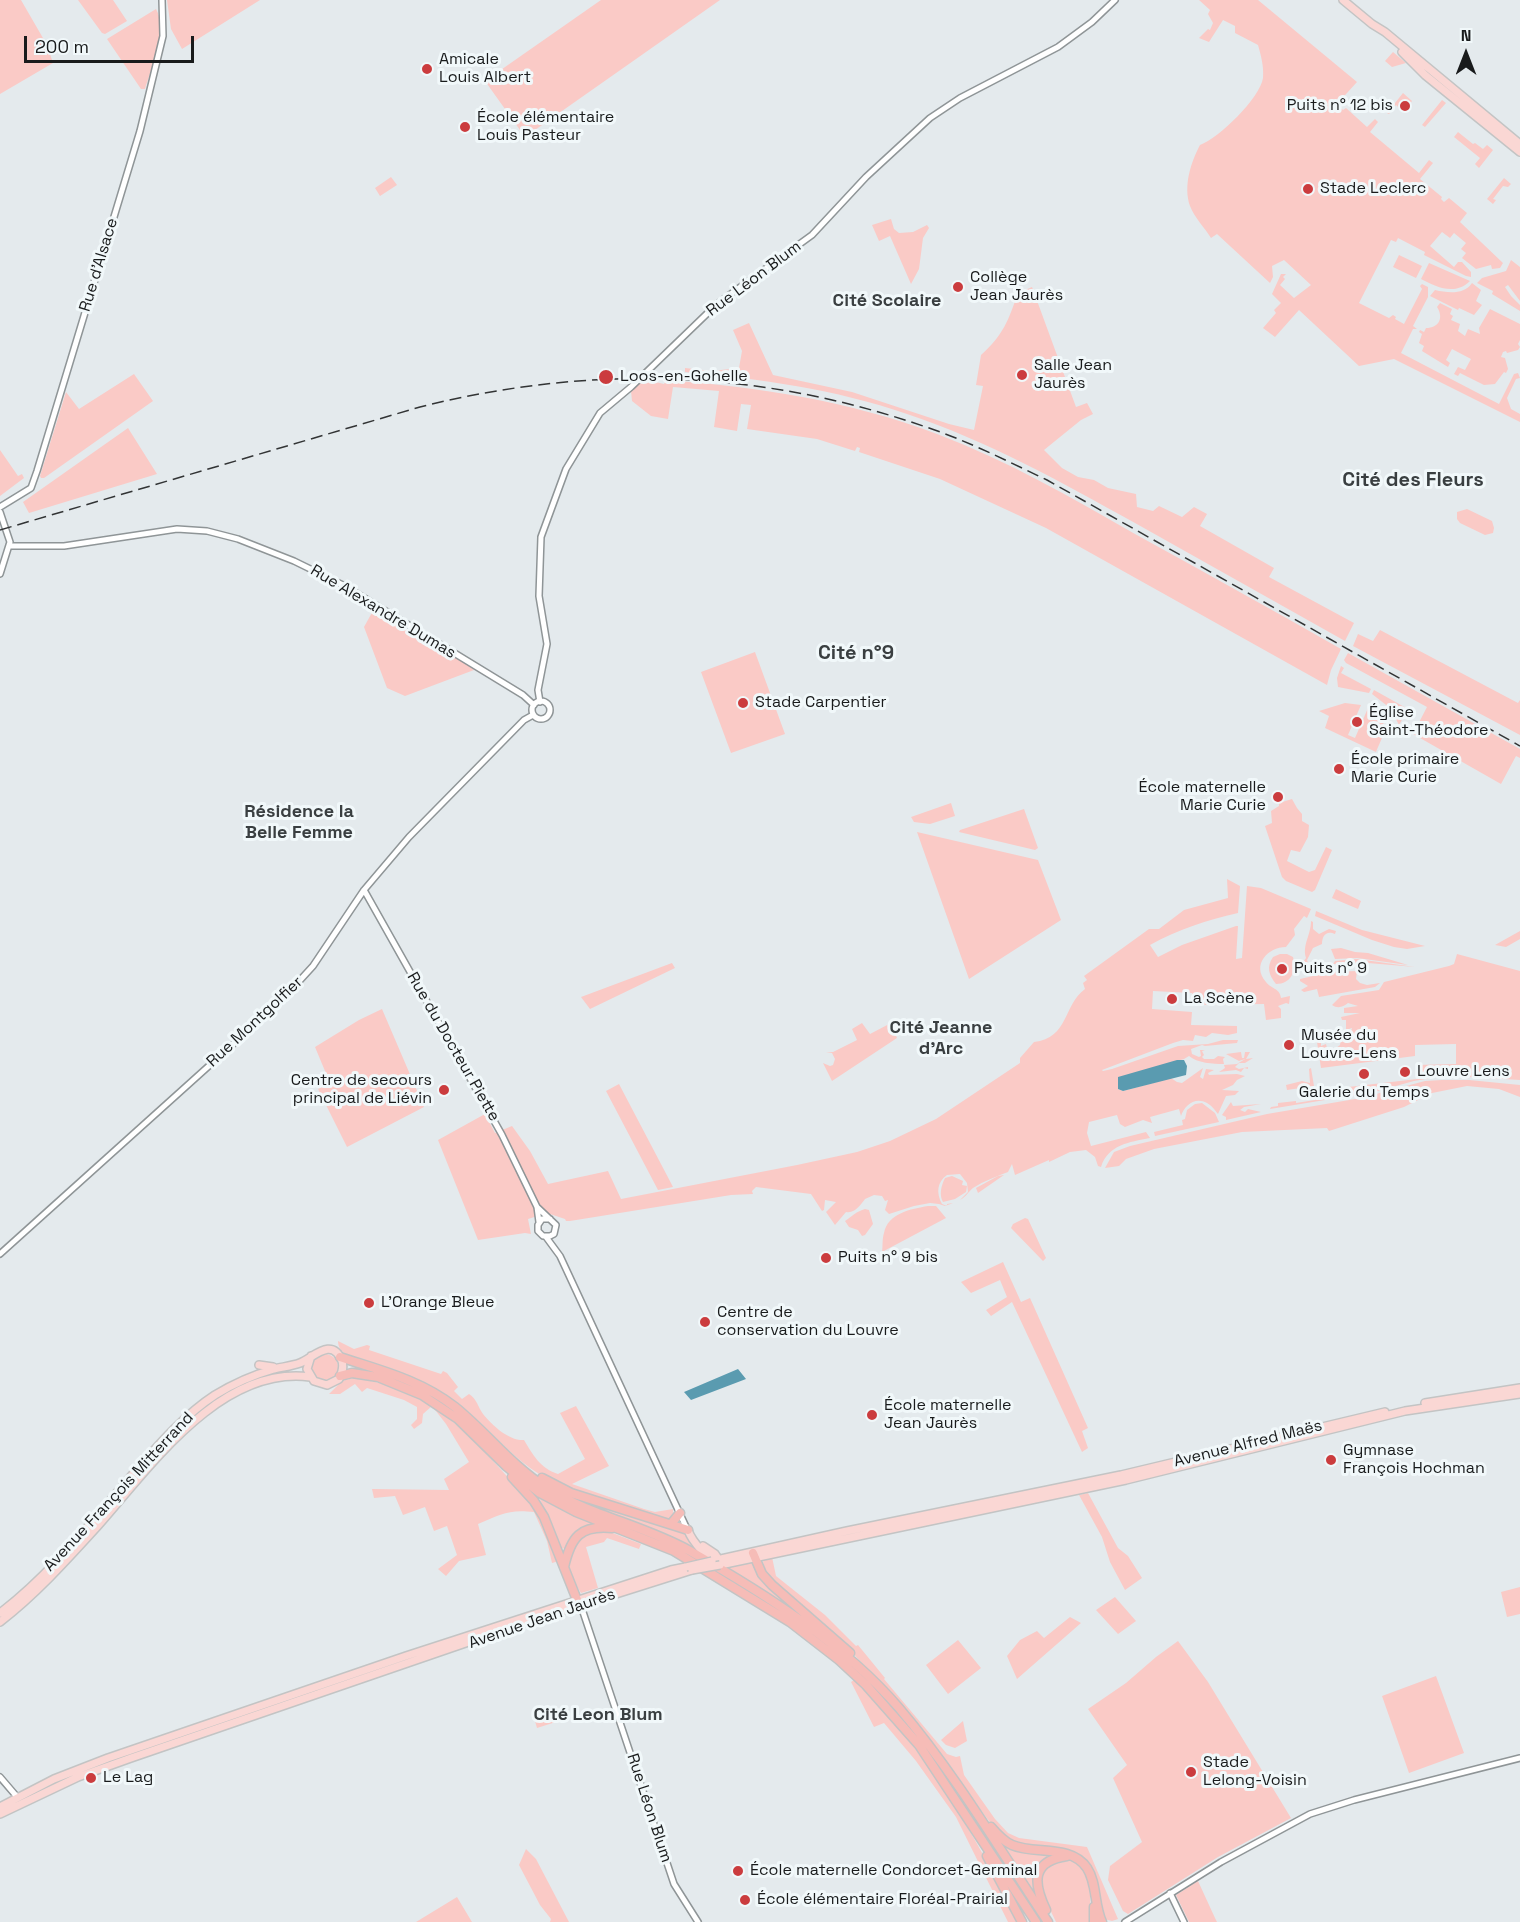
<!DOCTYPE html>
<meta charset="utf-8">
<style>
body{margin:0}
#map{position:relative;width:1520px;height:1922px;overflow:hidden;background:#e4eaed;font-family:"Space Grotesk",sans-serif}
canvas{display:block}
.north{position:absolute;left:1436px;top:24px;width:60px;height:60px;-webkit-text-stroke:4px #f1f8fa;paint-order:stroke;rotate:0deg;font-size:16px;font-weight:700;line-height:24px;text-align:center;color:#191b1c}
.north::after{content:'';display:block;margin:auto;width:21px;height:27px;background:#191b1c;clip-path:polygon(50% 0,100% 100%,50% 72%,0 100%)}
.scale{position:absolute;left:24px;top:36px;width:170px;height:27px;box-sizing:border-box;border:3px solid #191b1c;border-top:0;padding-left:8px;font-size:18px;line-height:21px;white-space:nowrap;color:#191b1c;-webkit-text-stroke:4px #f1f8fa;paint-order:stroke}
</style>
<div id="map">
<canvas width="1520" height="1922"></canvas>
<div class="north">N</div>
<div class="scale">200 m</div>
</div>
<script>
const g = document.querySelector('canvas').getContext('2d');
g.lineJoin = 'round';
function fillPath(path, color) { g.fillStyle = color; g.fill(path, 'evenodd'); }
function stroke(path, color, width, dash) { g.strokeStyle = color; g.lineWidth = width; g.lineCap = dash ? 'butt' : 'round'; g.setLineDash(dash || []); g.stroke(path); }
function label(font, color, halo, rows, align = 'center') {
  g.font = font + ' "Space Grotesk",sans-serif'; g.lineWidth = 6; g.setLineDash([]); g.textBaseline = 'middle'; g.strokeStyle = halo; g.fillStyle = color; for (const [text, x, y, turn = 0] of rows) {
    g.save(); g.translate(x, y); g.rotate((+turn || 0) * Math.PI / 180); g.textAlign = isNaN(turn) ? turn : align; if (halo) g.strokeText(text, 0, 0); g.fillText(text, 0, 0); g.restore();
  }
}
const green = new Path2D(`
 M0,0H21L47,45L53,63L0,94Z
 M78,0H113L127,21L105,34L102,33Z
 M167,0H260L182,49L171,29Z
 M601,0H720L525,137L485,81Z
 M1199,0H1258L1357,82L1337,104L1343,110L1346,108L1367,127L1375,119L1378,122L1370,132L1419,173L1429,160L1433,163L1420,179L1442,197L1441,199L1444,202L1449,198L1467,213L1460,222L1503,263L1500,268L1492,269L1491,265L1476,269L1462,258L1466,253L1461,249L1466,243L1454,233L1450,238L1442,232L1430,246L1454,267L1458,262H1462L1471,272V277L1466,276L1424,255L1425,252L1398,238L1396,242L1391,240L1359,303L1389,318L1393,315L1396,317L1395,319L1404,324L1422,289L1420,286L1422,284L1428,287V297L1413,326L1417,329H1413L1401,353L1499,404L1514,374L1518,373L1520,378L1516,379L1507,398L1511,409L1520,414V422L1394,359L1359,366L1299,310L1275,337L1263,328L1276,313L1274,310L1281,303L1272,294L1281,274H1286L1283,277L1285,279L1280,285L1294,298L1311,285L1284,260L1272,266L1273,277L1270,283L1217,234L1211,238C1205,228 1194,217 1190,206C1183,186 1191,162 1200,145C1219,138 1260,98 1263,78C1264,66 1261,56 1258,45L1235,33V26L1223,20L1209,42L1199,38L1208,29L1210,30L1213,23L1208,14L1210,10Z
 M156,9C168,29 151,69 145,89H141L107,39Z
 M1393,52L1406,63L1392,67L1385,61Z
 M1403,93L1412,101L1404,112L1396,105L1389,114L1387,113Z
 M1442,100L1446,103L1425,127L1422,125Z
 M1458,132L1473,144L1475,143L1483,149L1487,145L1493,150L1479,168L1475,164L1480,158L1454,137Z
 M391,177L397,185L380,196L375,188Z
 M1504,178L1511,184L1508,187L1503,186L1493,199L1496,200L1493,204L1487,199Z
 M891,219L894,229L899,233L913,232L927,225L929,228L923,238L919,269L911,284L890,236L879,241L872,225Z
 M1399,255L1422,266L1416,278L1393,267Z
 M1511,260L1520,267V301L1508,285L1505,287L1511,296L1520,305V311L1492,294L1493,291L1477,283L1482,278L1506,271Z
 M1429,263L1470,281C1455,296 1436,287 1421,279Z
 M1472,283L1481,290L1476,301L1482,305L1474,315L1459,308L1458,310L1430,296L1435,290C1448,293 1464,295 1472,283Z
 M1032,287L1076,407L1087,403L1093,414L1081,420L1044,450L1062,468L1078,477L1094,480L1108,488L1136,494L1137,507L1153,511L1159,506L1182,517L1194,507L1207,514L1200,526L1274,568L1269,577L1354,623L1345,641C1275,602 1205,562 1135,523C1061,482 988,441 907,414C835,389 760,379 685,372V368L712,371L739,368L742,351L733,330L749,323L773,375L852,392L949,424L974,430L983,386L976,385L981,355C1004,334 1008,321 1018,293Z
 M1440,303L1452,309L1450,314L1453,316L1451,320L1460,324L1458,331L1465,336L1468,329L1480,334L1479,328L1490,309L1520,324V340L1518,344L1520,347L1518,350L1507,353L1506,351L1503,352L1501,357L1505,358L1508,369L1506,373L1504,372L1495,384L1484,385L1460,373L1458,376L1454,374L1458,367L1465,370L1471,359L1452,349L1446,360L1450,363L1448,367L1422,351L1424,346L1419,343L1422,334L1419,332L1420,330L1424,332L1426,328C1439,328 1444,318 1437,307Z
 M134,374L153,401L44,478H41L40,476L66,392L79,409Z
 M643,379L664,384L666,380C759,387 850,401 937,434C1006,460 1071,497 1135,534C1204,572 1273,610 1341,649L1331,670L1327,685L1046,528L940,479L859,452L860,448L857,447L855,451L817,439L747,429L751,405L741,404L737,431L714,427L719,391L673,387L668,419L651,416L632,401L631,391Z
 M128,428L157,474L29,513L23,502Z
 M0,450L18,476L22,474L24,478L0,496Z
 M1467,509L1492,521L1494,528L1493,533L1485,535L1460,523L1457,519V512Z
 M374,609L469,666L474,670L405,696L387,688L364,627Z
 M1380,630L1518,703L1520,700V735L1353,646L1358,634L1373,641Z
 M755,652L785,734L731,753L701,672Z
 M1348,653L1520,749V758L1516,756L1501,784L1413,734L1427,707L1346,663L1344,660Z
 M1341,666L1344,668L1341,673L1371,689L1369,693L1338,687L1337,678Z
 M1374,690L1408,709L1399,725L1390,708L1372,694Z
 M1345,703L1361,705L1348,735L1355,738L1368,708C1391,720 1385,732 1376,752L1325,728L1329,716L1319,711Z
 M1292,799L1297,808L1302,814V821L1309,825L1308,837L1300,852L1291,850L1287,861L1309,872L1315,870L1326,847L1332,850L1315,890L1312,892L1286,881L1282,877L1265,826L1272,823L1271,811L1279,806V803Z
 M951,803L955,816L930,824L914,822L911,817Z
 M1024,809L1038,848L1035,850L959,832L960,830Z
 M917,832L1038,860L1061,920L969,979Z
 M1227,879L1240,886L1238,913C1207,920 1179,929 1150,945L1158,957L1182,945L1236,926H1238L1236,959L1242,958L1247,886L1261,888L1311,909L1307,918L1304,916L1294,929L1295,935L1286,947C1268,947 1251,965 1266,982C1271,989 1280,988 1281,998L1290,996L1289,1004L1286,1003L1278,1006L1281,1009V1018L1266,1020L1264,1004L1192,1005V993L1153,991L1152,1009L1192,1012L1191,1025L1237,1026V1033L1228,1035L1212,1033L1206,1037L1195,1035L1193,1041L1183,1040L1173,1043L1102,1070L1103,1071L1112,1069L1178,1046L1208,1044L1223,1040H1238L1237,1043L1205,1046L1202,1045L1191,1049L1192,1054L1199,1057L1201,1056L1200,1050H1205L1202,1051L1204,1055L1202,1057L1204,1059H1214L1218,1056L1225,1057L1223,1059L1224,1064C1213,1064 1197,1063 1189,1056L1184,1059L1118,1078V1089L1123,1091L1171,1078L1177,1082L1182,1083L1203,1068L1200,1077L1203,1079L1206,1069L1214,1070L1208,1073L1209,1075L1237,1074L1245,1076L1237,1080L1233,1085L1222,1090L1239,1091L1235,1095L1226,1096L1218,1114C1215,1110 1211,1105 1207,1103C1195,1096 1184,1106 1181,1116L1179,1109L1150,1117L1152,1123L1143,1120L1125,1127L1120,1124L1117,1115L1089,1122L1087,1133L1091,1146L1146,1132L1150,1138C1129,1142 1108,1145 1101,1167L1098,1166L1095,1157L1086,1150L1070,1152L1049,1162V1160L1015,1175L1012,1164L1008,1172C997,1176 984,1181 973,1188C969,1191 966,1197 960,1200L968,1192L967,1183L960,1174L947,1175C937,1182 936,1193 942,1204L947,1206V1204L953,1203L945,1206L939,1204L930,1203L914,1206L889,1214L885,1210L888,1200L885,1201L882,1196L874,1195L865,1199C861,1204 855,1214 846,1212L835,1225L826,1212L836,1202L825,1200L824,1210L822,1211L811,1194L756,1187L752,1191L753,1194L731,1195L570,1221H566L565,1219L547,1213L528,1219L531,1234L525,1233L478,1240L438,1140L485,1114L495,1133L512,1126L530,1151L548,1184L608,1171L621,1199L797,1165L857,1152L890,1141L936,1119L1020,1063V1058L1034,1042C1069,1038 1063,1005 1085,989L1083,983L1087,980L1084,976L1149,929H1159L1184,910L1228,898Z
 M1336,889L1361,901L1358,909L1332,898Z
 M1316,911L1362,930L1425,946L1407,949L1394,947L1372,940L1315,916Z
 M1311,921L1313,922V929L1319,934L1329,929L1336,931L1335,934C1326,930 1322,936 1322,944L1313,948L1307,960L1310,968L1314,970L1303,972V962L1306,958C1302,945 1311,935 1311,921Z
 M1520,931V939L1506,947L1495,945Z
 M1341,948L1355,952L1368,953L1408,965L1357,958L1335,959L1331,949Z
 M1280,954H1287L1293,957C1297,971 1291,984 1276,984C1269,975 1266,967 1273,957Z
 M1457,954L1520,971V1080L1453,1076L1452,1073H1443L1442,1076L1414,1081L1374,1092L1270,1109L1271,1107L1278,1106V1103L1296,1101V1103L1315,1100L1314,1091L1417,1079L1416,1065L1456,1064V1044L1415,1045V1056L1321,1068L1317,1042L1321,1040V1046L1326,1044L1327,1048H1336L1340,1045L1341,1038L1345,1037L1346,1041L1354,1039L1350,1035L1352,1028L1346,1030V1020H1342L1341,1017L1360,1013H1344V1008L1358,1006L1348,1003C1343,1007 1338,1009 1332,1005L1341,996L1379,990L1384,982L1449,966L1454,964Z
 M1357,959L1415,967L1368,963L1333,964L1335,961Z
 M672,963L675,968L590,1009L581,997Z
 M1357,971L1356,979L1360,983L1367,985L1380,983L1375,987L1319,997L1317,989L1304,992L1301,990L1308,986L1300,981V979L1330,972Z
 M382,1009L424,1107L347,1147L318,1089L330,1083L315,1047L359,1020Z
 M862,1023L870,1034L891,1023L897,1038L832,1081L823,1063L830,1066L833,1065L835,1059L832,1053L826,1052H833L857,1040L852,1029Z
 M1241,1052L1242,1058H1244L1245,1052H1250L1246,1059L1253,1058L1245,1063H1239L1235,1067L1239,1069L1248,1067V1069L1244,1068L1241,1072L1236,1070L1219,1072L1225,1068L1224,1065L1237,1064L1245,1059L1239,1061L1226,1054Z
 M1311,1068L1314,1086L1287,1090L1286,1085L1302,1081L1310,1083L1309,1069Z
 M1442,1080H1469L1520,1085V1097L1499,1089L1467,1086L1432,1093L1404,1107L1329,1131L1327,1128L1242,1132L1154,1149L1126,1159L1119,1166L1105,1168L1114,1152L1130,1146L1267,1114L1361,1098L1425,1081Z
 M619,1084L672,1185L673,1187L658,1190L606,1091Z
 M1231,1102L1233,1106L1261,1104L1244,1107L1240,1110L1245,1112L1248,1109L1261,1112L1226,1120V1117L1222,1115Z
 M1202,1103L1215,1113L1219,1122L1155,1136L1154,1132L1183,1125L1182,1120L1185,1119L1187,1110L1195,1104Z
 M1004,1175L978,1193L976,1188L998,1176Z
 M952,1176L963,1181L962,1185L967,1186L966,1192L955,1199L943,1202C939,1195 941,1186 945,1178Z
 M928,1206H936L946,1218L882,1252C883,1246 882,1239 884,1233C888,1213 911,1209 928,1206Z
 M865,1209L869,1210L873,1224L865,1235L862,1236L858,1230L849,1227L845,1221C851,1217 857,1211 865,1209Z
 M1025,1218L1028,1219L1046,1258L1043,1261L1011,1228L1013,1224Z
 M1003,1262L1021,1302L1030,1298L1088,1428L1082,1431L1088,1448L1082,1452L1012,1302L991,1316L986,1310L1007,1297L1000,1280L971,1293L961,1282Z
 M338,1341L354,1349L367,1345L370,1346L369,1350L441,1374L443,1371L447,1373L458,1387L454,1391L462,1399L469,1394C477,1399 478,1407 483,1414C493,1426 509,1441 524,1440C533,1455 540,1468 558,1474L585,1459L560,1413L576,1406L609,1466L572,1484L644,1509L655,1512L673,1509V1515L669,1519H663C622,1506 575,1497 539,1474C515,1459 495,1436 474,1417C455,1399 432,1386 408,1376C393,1370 349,1361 340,1349C339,1347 338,1344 338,1341Z
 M312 1367a13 13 0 1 1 26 0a13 13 0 1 1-26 0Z
 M353,1378C422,1387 459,1422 504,1473C517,1487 532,1501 541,1519C549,1532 553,1547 559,1561L552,1563L547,1541L534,1512C509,1509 501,1514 478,1524L486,1555L459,1561L446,1576L438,1569L457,1555L447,1526L434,1531L425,1507L403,1515L395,1496L374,1498L372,1489L449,1490L444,1479L469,1462L446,1424L432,1406L423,1414L422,1423L414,1429L411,1425L417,1419V1407L404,1400L367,1388L362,1392L355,1384L340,1394H329L342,1381Z
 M557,1491L682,1530L691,1544L690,1546C647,1525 601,1511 557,1491Z
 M1088,1493L1118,1548L1128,1556L1142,1578L1125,1590L1110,1562L1102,1537L1079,1495Z
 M539,1497L554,1506L593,1523V1525C579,1529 570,1534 566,1548L560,1549Z
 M596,1532H610L641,1544L639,1549L607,1538L604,1542L586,1547L598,1588L581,1593L576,1585L573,1584C565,1559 567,1539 596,1532Z
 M772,1557L776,1576L825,1615L856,1646L858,1645L885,1678L884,1679L947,1754L956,1757L960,1756L964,1775L995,1819L1008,1833L1019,1838L1087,1847L1118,1919L1112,1921L1104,1919L1101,1913L1096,1879L1089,1863L1083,1857L1071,1851L1021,1846L998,1833L907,1712L835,1634L767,1577L763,1562L764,1559Z
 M751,1562H753L825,1632L724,1568Z
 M1520,1587V1614L1507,1617L1501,1592Z
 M1115,1597L1136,1621L1118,1634L1096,1610Z
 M1070,1617L1081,1623L1017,1679L1007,1656L1020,1640L1037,1631L1044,1638Z
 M958,1640L981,1668L948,1694L926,1665Z
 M1178,1641L1208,1682L1291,1818L1218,1857L1128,1914L1123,1911L1108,1880L1110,1866L1142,1842L1113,1778L1127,1765L1088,1709L1126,1683L1156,1657Z
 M1436,1676L1464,1753L1409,1773L1382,1696Z
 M854,1680C928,1751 972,1831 1019,1922H1008L956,1817L916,1761L884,1723L874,1727L851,1682Z
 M557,1707L562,1720L537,1728L533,1714Z
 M963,1721L967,1741L955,1748L946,1745L941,1740Z
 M1002,1842L1055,1854L1049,1860L1035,1891H1032L1001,1844Z
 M526,1849L536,1859L569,1922H550L551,1919L540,1905L519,1865Z
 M1074,1860C1094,1872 1090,1903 1090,1922H1056L1041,1891L1042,1874L1052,1864Z
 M1198,1881L1215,1918L1217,1922H1189L1176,1895Z
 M457,1897L472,1922H416Z`);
const water = new Path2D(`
 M1177,1060H1184L1187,1066L1186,1075L1123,1091L1118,1089V1077Z
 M738,1369L746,1379L691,1400L684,1392Z`);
const minor = new Path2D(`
 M0,507L31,488L37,471L140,131L163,36L162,0
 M0,512L10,542L0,574
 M10,546H64L177,529L207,531L238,539L294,561L343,585L523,695L534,705
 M532 710a9 9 0 1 1 18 0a9 9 0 1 1-18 0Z
 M540,702L538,690L547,644L539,596L541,537L566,469L600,413L631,387L717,304L812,235L866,177L930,118L960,98L1058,47L1092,22L1115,0
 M364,890L502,1135L537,1207L539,1222
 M537,1207L556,1225L554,1234L550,1236H543L538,1231V1225L542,1219H550
 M546,1237L560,1256L687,1529
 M0,1254L281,1001L313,966L364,890L409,837L524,720L533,715
 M581,1606L674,1884L698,1922
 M0,1777L18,1798
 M1170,1893L1184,1922
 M1125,1922L1221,1862L1310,1814L1354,1800L1520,1758`);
const major = new Path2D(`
 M1343,0L1372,24L1385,32L1520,144
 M1402,52L1425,75L1520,152
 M259,1365L273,1367
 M1425,1403L1520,1388
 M688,1530C692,1542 709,1560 720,1565L1126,1480L1405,1411L1520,1394
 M703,1546L715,1554L719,1560
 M712,1561L847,1531L1121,1475L1385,1412
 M0,1613C53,1573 95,1517 139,1467C162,1441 186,1414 215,1395C233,1384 253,1375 274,1369C282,1367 292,1366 300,1363C313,1358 332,1336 342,1361C344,1368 342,1373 339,1379L327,1385L314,1381L307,1369L311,1356
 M0,1622C35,1595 65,1562 95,1529C148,1470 219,1365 310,1377
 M0,1807L54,1779L108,1758L406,1656L671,1570L686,1567
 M0,1814L78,1777L131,1758L521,1624L692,1570`);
const highway = new Path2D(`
 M340,1357C379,1370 421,1380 455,1407C486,1432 511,1465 545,1487C590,1516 644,1525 690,1551C765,1594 842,1642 899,1708C955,1774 1000,1850 1048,1922
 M340,1376L352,1373L378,1377L422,1395L458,1419L506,1466L540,1493L576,1512L674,1551L790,1622L839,1660L866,1685L919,1745L1036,1922
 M512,1477L534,1501L544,1517L577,1600
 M542,1478L571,1493L688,1530
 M671,1524L680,1513
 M753,1553L762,1574L772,1585L850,1653
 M564,1567C571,1537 580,1525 612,1528
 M991,1827C997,1834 1003,1841 1012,1845C1035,1855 1071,1844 1087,1868C1097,1883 1094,1905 1102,1922
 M987,1856L1022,1922
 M1094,1907V1922
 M1046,1910C1033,1883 1031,1861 1067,1856`);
const rail = new Path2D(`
 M0,530L420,407C591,364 759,369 926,427C968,441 1007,461 1047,480L1520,746`);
const majorBridge = new Path2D(`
 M686,1567L712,1561
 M692,1570L720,1565`);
const markers = [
 [427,69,6,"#cb3c3e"],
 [1405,106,6,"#cb3c3e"],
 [465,127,6,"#cb3c3e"],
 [1308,189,6,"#cb3c3e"],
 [958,287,6,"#cb3c3e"],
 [1022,375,6,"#cb3c3e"],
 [606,377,8,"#cb3c3e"],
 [743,703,6,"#cb3c3e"],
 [1357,722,6,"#cb3c3e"],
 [1339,769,6,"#cb3c3e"],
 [1278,797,6,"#cb3c3e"],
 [1282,969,6,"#cb3c3e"],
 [1172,999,6,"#cb3c3e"],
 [1289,1045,6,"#cb3c3e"],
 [1405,1072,6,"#cb3c3e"],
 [1364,1074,6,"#cb3c3e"],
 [444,1090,6,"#cb3c3e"],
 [826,1258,6,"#cb3c3e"],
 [369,1303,6,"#cb3c3e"],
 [705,1322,6,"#cb3c3e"],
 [872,1415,6,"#cb3c3e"],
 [1331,1460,6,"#cb3c3e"],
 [1191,1772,6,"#cb3c3e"],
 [91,1778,6,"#cb3c3e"],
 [738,1871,6,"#cb3c3e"],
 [745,1900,6,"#cb3c3e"]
];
const poiNames = [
 ["Amicale",439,60],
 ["Louis Albert",439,78],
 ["Puits n° 12 bis",1393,106,"right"],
 ["École élémentaire",477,118],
 ["Louis Pasteur",477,136],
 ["Stade Leclerc",1320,189],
 ["Collège",970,278],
 ["Jean Jaurès",970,296],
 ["Salle Jean",1034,366],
 ["Jaurès",1034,384],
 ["Loos-en-Gohelle",620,377],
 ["Stade Carpentier",755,703],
 ["Église",1369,713],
 ["Saint-Théodore",1369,731],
 ["École primaire",1351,760],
 ["Marie Curie",1351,778],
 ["École maternelle",1266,788,"right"],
 ["Marie Curie",1266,806,"right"],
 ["Puits n° 9",1294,969],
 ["La Scène",1184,999],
 ["Musée du",1301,1036],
 ["Louvre-Lens",1301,1054],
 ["Louvre Lens",1417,1072],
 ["Centre de secours",432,1081,"right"],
 ["principal de Liévin",432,1099,"right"],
 ["Galerie du Temps",1364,1093,"center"],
 ["Puits n° 9 bis",838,1258],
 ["L'Orange Bleue",381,1303],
 ["Centre de",717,1313],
 ["conservation du Louvre",717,1331],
 ["École maternelle",884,1406],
 ["Jean Jaurès",884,1424],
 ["Gymnase",1343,1451],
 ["François Hochman",1343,1469],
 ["Stade",1203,1763],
 ["Lelong-Voisin",1203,1781],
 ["Le Lag",103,1778],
 ["École maternelle Condorcet-Germinal",750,1871],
 ["École élémentaire Floréal-Prairial",757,1900]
];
const streetNames = [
 ["Rue d'Alsace",99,265,-73],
 ["Rue Léon Blum",754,279,-37],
 ["Rue Alexandre Dumas",383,612,31],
 ["Rue Montgolfier",255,1022,-43],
 ["Rue du Docteur Piette",453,1047,60],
 ["Avenue Alfred Maës",1248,1444,-14],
 ["Avenue François Mitterrand",119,1492,-47],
 ["Avenue Jean Jaurès",542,1619,-19],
 ["Rue Léon Blum",649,1808,72]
];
const neighbourhoodNames = [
 ["Cité Scolaire",887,301],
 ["Résidence la",299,812],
 ["Belle Femme",299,833],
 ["Cité Jeanne",941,1028],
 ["d'Arc",941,1049],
 ["Cité Leon Blum",598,1715]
];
const quarterNames = [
 ["Cité des Fleurs",1413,481],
 ["Cité n°9",856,654]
];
fillPath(green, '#facac6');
fillPath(water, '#5a9bb0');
stroke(minor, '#8f9597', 8);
stroke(major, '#c3c4c4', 10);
stroke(highway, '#c3c4c4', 11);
stroke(minor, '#fff', 5);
stroke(major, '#fad7d4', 7);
stroke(highway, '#f6bcb7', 8);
stroke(rail, '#323435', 1.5, [12, 6]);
stroke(majorBridge, '#c3c4c4', 10, []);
stroke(majorBridge, '#fad7d4', 7);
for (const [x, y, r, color] of markers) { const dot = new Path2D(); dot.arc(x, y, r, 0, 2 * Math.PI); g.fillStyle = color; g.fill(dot); stroke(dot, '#f1f8fa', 2); }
label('16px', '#191b1c', '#f1f8fa', poiNames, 'left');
label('16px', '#191b1c', '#f1f8fa', streetNames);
label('bold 18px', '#3a3f41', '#f1f8fa', neighbourhoodNames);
label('bold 20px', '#3a3f41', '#f1f8fa', quarterNames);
</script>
